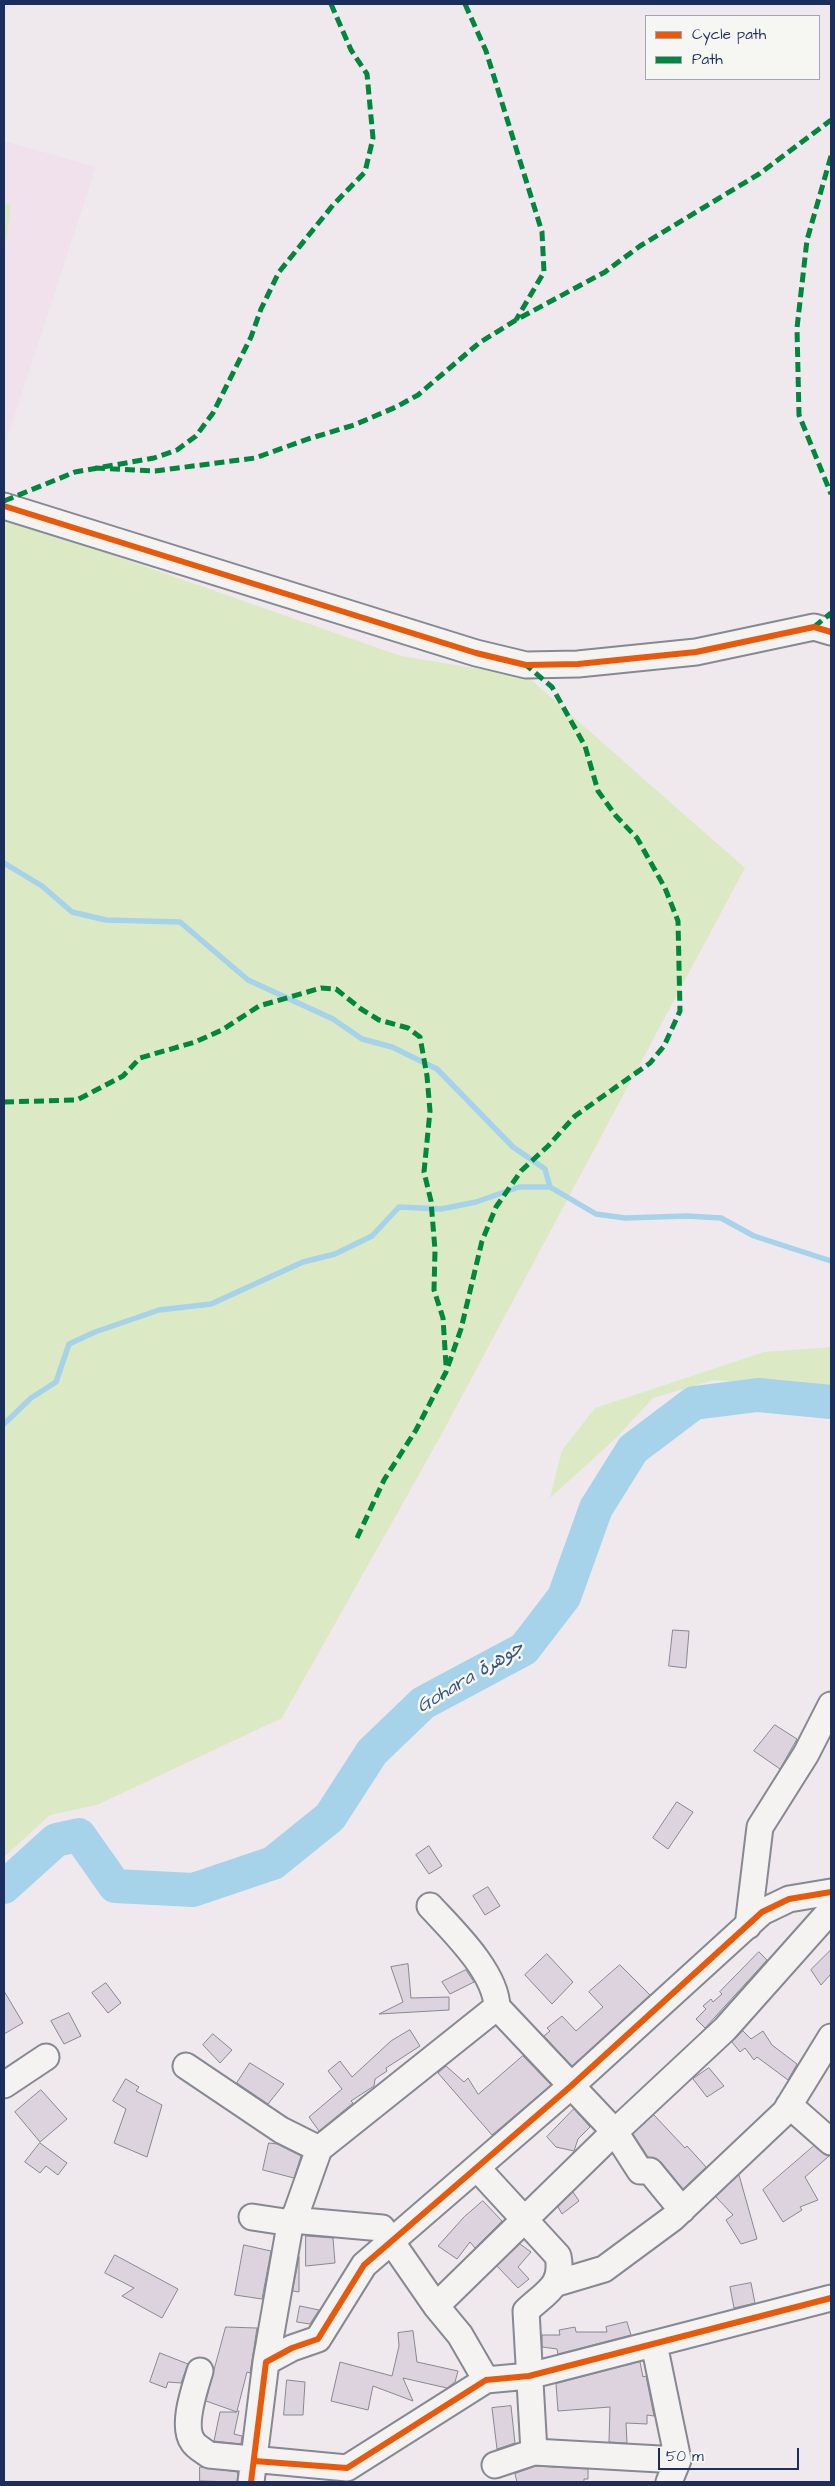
<!DOCTYPE html>
<meta charset="utf-8">
<style>
body{margin:0}
#map{position:relative;width:835px;height:2486px;overflow:hidden;background:#efe9ed;font-family:"Architects Daughter",sans-serif}
canvas{display:block}
.frame{position:absolute;inset:0;border:5px solid #1b2f5e;pointer-events:none}
.legend{position:absolute;left:645px;top:15px;width:175px;height:65px;box-sizing:border-box;background:#f6f6f2;border:1px solid #9ea6b7;margin:0;padding:6px 9px;list-style:none;font-size:15px;color:#1b2f5e}
.legend li{display:flex;align-items:center;gap:10px;height:25px}
.legend b{width:25px;border:1px solid #9ea6b7}
.scale{position:absolute;left:658px;top:2448px;width:141px;height:22px;box-sizing:border-box;border:2px solid #1b2f5e;border-top:0;padding-left:6px;font-size:15px;line-height:18px;white-space:nowrap;color:#1b2f5e;-webkit-text-stroke:4px #f6f6f2;paint-order:stroke}
</style>
<div id="map">
<canvas width="835" height="2486"></canvas>
<div class="frame"></div>
<ul class="legend">
<li><b style="height:6px;background:#e8590c"></b>Cycle path</li>
<li><b style="height:6px;background:#00873e"></b>Path</li>
</ul>
<div class="scale">50 m</div>
</div>
<script>
const g = document.querySelector('canvas').getContext('2d');
g.lineJoin = 'round';
function fillPath(path, color) { g.fillStyle = color; g.fill(path, 'evenodd'); }
function stroke(path, color, width, dash) { g.strokeStyle = color; g.lineWidth = width; g.lineCap = dash ? 'butt' : 'round'; g.setLineDash(dash || []); g.stroke(path); }
function label(font, color, halo, rows, align = 'center') {
  g.font = font + ' "Architects Daughter","Playpen Sans Arabic",sans-serif'; g.lineWidth = 5; g.setLineDash([]); g.textBaseline = 'middle'; g.strokeStyle = halo; g.fillStyle = color; for (const [text, x, y, turn = 0] of rows) {
    g.save(); g.translate(x, y); g.rotate((+turn || 0) * Math.PI / 180); g.textAlign = isNaN(turn) ? turn : align; if (halo) g.strokeText(text, 0, 0); g.fillText(text, 0, 0); g.restore();
  }
}
const built = new Path2D(`
 M4,141L96,167L4,448Z`);
const green = new Path2D(`
 M4,203L11,204L4,260Z
 M12,520L401,656L528,677L745,868L439,1439L282,1718L97,1805L50,1815L4,1857V522Z
 M831,1347V1391L714,1380L653,1398L616,1438L550,1498L562,1450L595,1408L764,1352Z`);
const stream = new Path2D(`
 M4,863L42,886L72,912L106,920L180,922L248,980L333,1019L362,1039L392,1047L437,1069L513,1147L545,1169L550,1187
 M4,1424L31,1398L56,1382L69,1344L95,1332L159,1310L211,1304L303,1262L335,1254L372,1236L399,1207L441,1209L476,1202L519,1187H550L596,1214L625,1218L687,1216L721,1218L754,1236L831,1261`);
const river = new Path2D(`
 M4,1887L56,1840L79,1835L115,1886L193,1890L273,1863L330,1817L372,1752L423,1703L524,1649L564,1597L596,1508L633,1449L694,1403L758,1395L831,1402`);
const building = new Path2D(`
 M673,1630L689,1631L686,1668L669,1666Z
 M775,1725L797,1739L780,1769L754,1751Z
 M677,1802L693,1812L668,1849L653,1838Z
 M429,1846L442,1866L429,1874L416,1855Z
 M488,1887L500,1906L485,1915L473,1896Z
 M831,1950V1974L821,1985L811,1970Z
 M759,1952L767,1960L705,2028L696,2019L706,2009L703,2006L711,1999L713,2002L722,1994L720,1992Z
 M547,1954L573,1982L552,2004L525,1975Z
 M408,1964L411,1998L449,1997V2010L379,2014L403,2002L391,1967Z
 M620,1965L650,1995L572,2066L544,2036L550,2031L547,2028L562,2016L576,2031L603,2007L589,1992Z
 M466,1970L474,1982L450,1994L442,1982Z
 M106,1983L121,2003L108,2013L92,1993Z
 M4,1991L23,2023L4,2034Z
 M69,2013L81,2036L64,2044L51,2021Z
 M410,2030L420,2046L386,2068L387,2071L375,2079L374,2086L351,2101L353,2103L319,2131L309,2117L342,2089L328,2071L340,2061L352,2077L391,2041Z
 M743,2031L751,2039L763,2031L772,2045L797,2064L788,2080L757,2057L754,2060L745,2048L740,2052L732,2042Z
 M213,2034L232,2050L220,2063L203,2045Z
 M523,2056L551,2085L492,2135L438,2073L446,2066L464,2082L468,2078L478,2094Z
 M250,2063L284,2084L268,2104L237,2083Z
 M709,2068L724,2086L707,2097L693,2079Z
 M126,2079L139,2087L136,2091L162,2105L147,2157L114,2143L126,2109L113,2101Z
 M41,2090L67,2119L40,2142L15,2112Z
 M574,2109L590,2127L578,2139L574,2151L556,2147L547,2137Z
 M654,2115L685,2148L687,2146L706,2167L683,2189L661,2162L648,2157L633,2134Z
 M40,2143L67,2163L58,2175L46,2166L40,2173L25,2162Z
 M269,2143L277,2144L301,2156L294,2178L263,2170Z
 M814,2146L829,2156L805,2177L818,2200L800,2207L802,2210L783,2222L763,2190Z
 M739,2175L757,2239L741,2244L726,2220L733,2215L716,2197Z
 M573,2192L579,2201L562,2214L558,2207Z
 M483,2201L502,2221L475,2248L470,2242L457,2259L438,2246L464,2217Z
 M306,2236L333,2238L335,2263L306,2266Z
 M520,2244L531,2252L518,2267L529,2279L518,2288L497,2266Z
 M244,2245L271,2251L262,2299L235,2295Z
 M115,2255L178,2289L162,2318L122,2296L134,2288L105,2273Z
 M299,2257V2292L293,2291Z
 M751,2283L755,2303L734,2308L730,2287Z
 M300,2306L319,2310L310,2324L297,2322Z
 M627,2322L631,2335L558,2354L557,2349L542,2347V2335H560L559,2330L575,2327L576,2332H607L606,2327Z
 M226,2327L257,2328L250,2373L247,2372L237,2411H239L234,2434L242,2436L241,2444L214,2441L220,2412H237L206,2401Z
 M413,2331L417,2362L458,2371L455,2382L447,2388L403,2378L413,2401L373,2386L368,2410L331,2401L340,2362L392,2376L399,2346L398,2333Z
 M160,2353L188,2364L181,2383L168,2382L166,2388L150,2382Z
 M640,2362L643,2377L646,2376L654,2416L647,2415V2424L626,2423L627,2443L609,2442L610,2407L558,2411L556,2384Z
 M287,2380L305,2382L303,2415H284Z
 M511,2406L515,2443L497,2449L492,2408Z
 M536,2466L588,2469V2479H584V2482H517L515,2474Z
 M200,2467L238,2472L237,2482L200,2481Z`);
const minor = new Path2D(`
 M4,506L476,653L526,665L578,664L696,652L814,627L831,632
 M748,1926L760,1827L806,1754L831,1705
 M497,2007L615,2132L640,2171H650L682,2210
 M186,2066L281,2130L319,2149
 M4,2085L46,2057
 M789,2105L831,2142
 M478,2169L558,2256C564,2286 546,2292 526,2311L534,2452
 M252,2217L285,2222L292,2220L382,2228L436,2306L460,2335L486,2380
 M557,2283L604,2269L673,2218L785,2112L831,2037
 M436,2306L604,2142L725,2029L831,1910
 M654,2344L678,2460L669,2482
 M266,2362L290,2225L297,2211L319,2149L497,2007C496,1972 453,1931 430,1906
 M200,2371C195,2388 181,2426 193,2442C196,2447 204,2451 209,2455L347,2468L486,2380L529,2376L831,2298
 M495,2465L534,2452L678,2460
 M251,2482L266,2362L292,2348L318,2339L364,2265L571,2086L762,1912L789,1899L831,1892`);
const quiet = new Path2D(`
 M465,4L486,51L542,232L544,272L516,320
 M831,156L807,240L797,328L799,415L831,494
 M95,468L155,471L255,458L308,439L354,425L396,407L418,395L479,343L516,320L605,272L640,246L759,174L831,120
 M4,501L75,472L154,458L177,450L196,436L213,413L251,337L261,309L279,272L333,205L365,172L373,138L367,74L351,50L331,4
 M814,627L831,613
 M4,1102L77,1100L123,1076L140,1058L195,1042L222,1030L259,1006L321,988L336,989L361,1009L379,1020L408,1028L420,1037L427,1076L430,1111L424,1172L431,1201L435,1250L434,1290L443,1318L446,1365
 M357,1538L384,1480L416,1430L446,1372L461,1329L482,1241L496,1207L521,1171L548,1146L575,1116L650,1063L664,1046L680,1011L678,921L665,888L637,838L616,816L598,791L585,746L552,687L526,665`);
const cycleway = new Path2D(`
 M4,506L476,653L526,665L578,664L696,652L814,627L831,632
 M254,2461L347,2468L486,2380L529,2376L831,2298
 M251,2482L266,2362L292,2348L318,2339L364,2265L571,2086L762,1912L789,1899L831,1892`);
const waterNames = [
 ["Gohara جوهرة",471,1678,-31]
];
fillPath(built, '#f0e1ec');
fillPath(green, '#dbeac4');
stroke(stream, '#a6d3ea', 5.5);
stroke(river, '#a6d3ea', 34);
fillPath(building, '#ddd3de');
stroke(building, '#868892', 1);
stroke(minor, '#868892', 29);
stroke(minor, '#f4f3f2', 25);
stroke(quiet, '#00873e', 5, [10, 5]);
stroke(cycleway, '#e8590c', 6);
label('italic 19px', '#365680', '#f6f6f2', waterNames);
</script>
